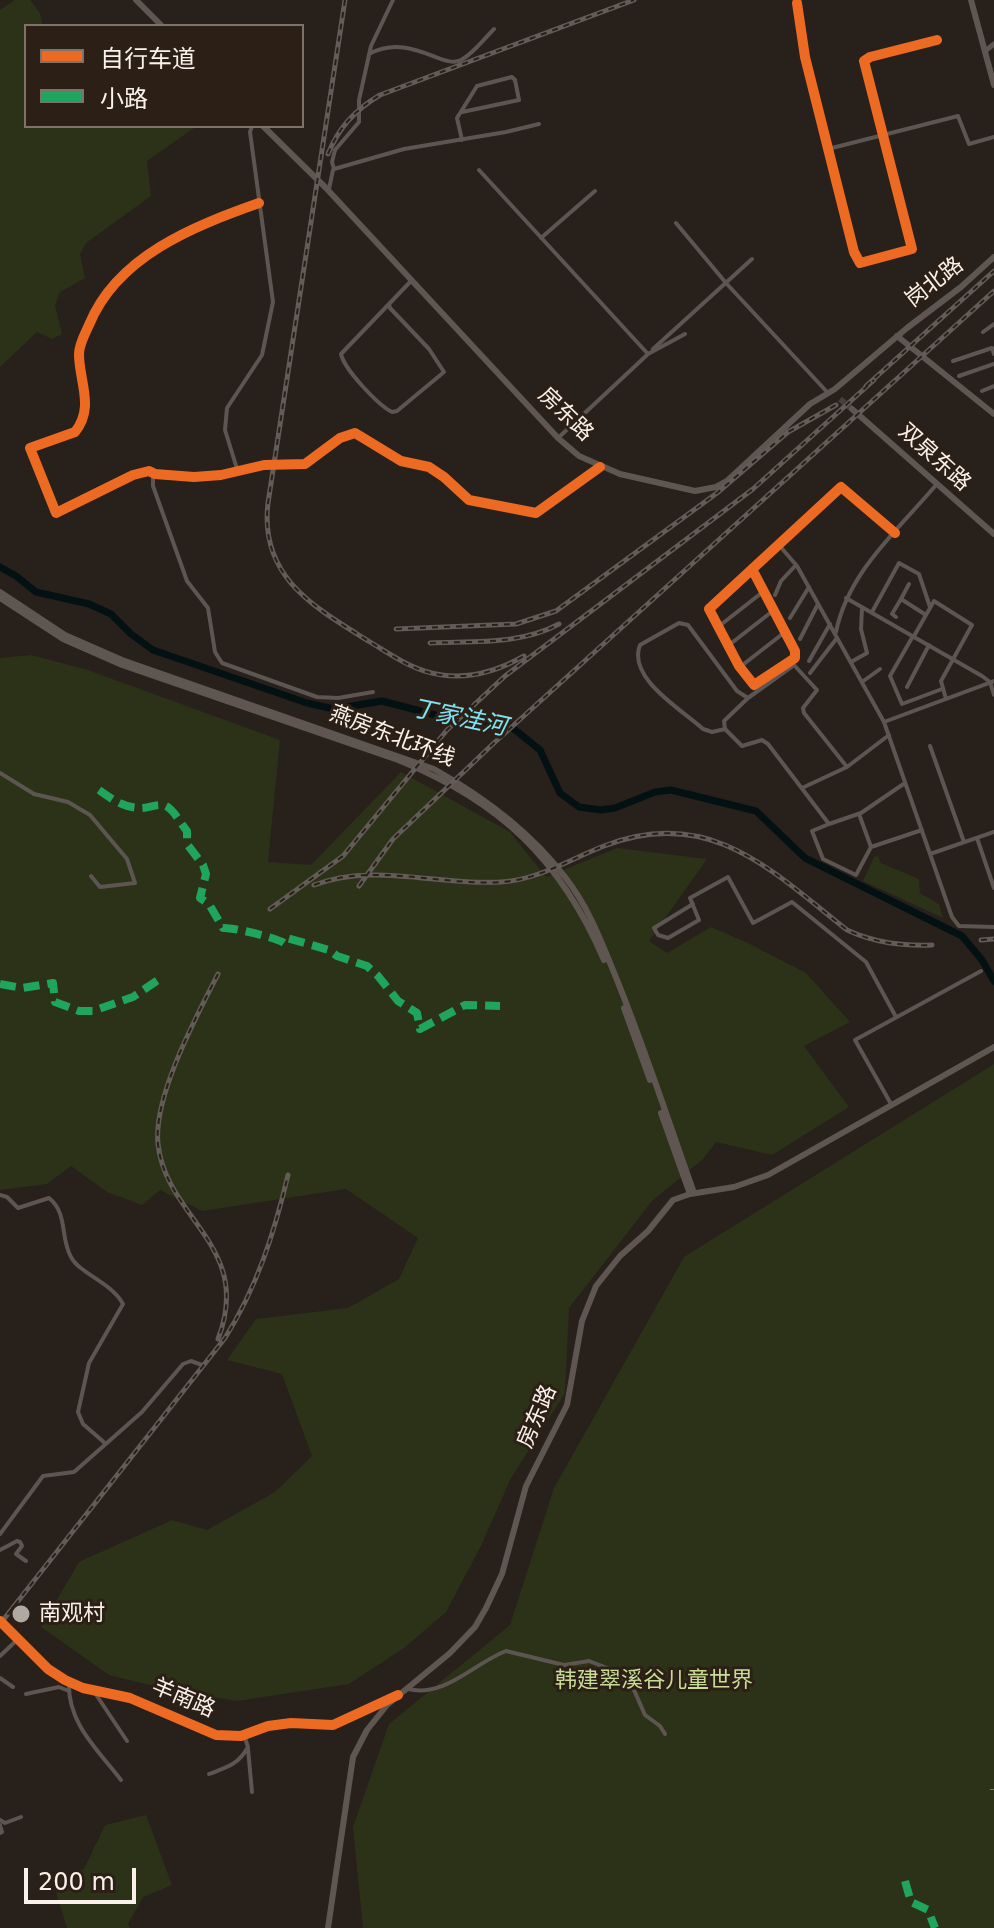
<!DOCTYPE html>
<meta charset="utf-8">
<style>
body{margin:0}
#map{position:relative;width:994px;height:1928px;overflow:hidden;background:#27201b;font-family:"DejaVu Sans","Noto Sans SC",sans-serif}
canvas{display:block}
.legend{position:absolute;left:24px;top:24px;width:280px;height:104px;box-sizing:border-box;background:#2c1f16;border:2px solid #7e736b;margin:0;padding:10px 14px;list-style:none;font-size:24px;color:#faf1eb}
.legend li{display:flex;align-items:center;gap:16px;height:40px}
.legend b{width:40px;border:2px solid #7e736b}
.scale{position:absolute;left:24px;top:1868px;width:112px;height:36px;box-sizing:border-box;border:4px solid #faf1eb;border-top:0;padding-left:10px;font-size:24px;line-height:28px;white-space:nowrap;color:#faf1eb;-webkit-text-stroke:6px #2c1f16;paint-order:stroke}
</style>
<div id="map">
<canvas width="994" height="1928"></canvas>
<ul class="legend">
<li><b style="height:10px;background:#ed6a23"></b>自行车道</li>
<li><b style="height:10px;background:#20a55d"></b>小路</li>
</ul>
<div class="scale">200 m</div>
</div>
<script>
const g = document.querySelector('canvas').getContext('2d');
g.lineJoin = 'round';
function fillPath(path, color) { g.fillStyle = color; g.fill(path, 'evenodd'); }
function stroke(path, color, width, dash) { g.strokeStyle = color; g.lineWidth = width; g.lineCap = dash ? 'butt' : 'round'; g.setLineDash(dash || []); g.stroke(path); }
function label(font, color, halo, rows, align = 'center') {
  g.font = font + ' "DejaVu Sans","Noto Sans SC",sans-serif'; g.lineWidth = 6; g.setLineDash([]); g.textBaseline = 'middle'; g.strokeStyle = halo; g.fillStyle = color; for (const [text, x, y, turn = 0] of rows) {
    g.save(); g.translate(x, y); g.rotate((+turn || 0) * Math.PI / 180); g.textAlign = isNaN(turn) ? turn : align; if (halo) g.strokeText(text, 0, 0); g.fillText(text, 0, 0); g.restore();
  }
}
const green = new Path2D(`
 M15,0H30L40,13L43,26H26V126H197L147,161L151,196L86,243L80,254L85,278L60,292L55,305L62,334L52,339L37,332L0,367V10Z
 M31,655L85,669L280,740L268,862L311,865L401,772L510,832L546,877L617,848L707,859L649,941L667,953L711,927L748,943L806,973L850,1022L804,1046L849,1107L772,1155L716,1142L703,1159L652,1201L569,1308L565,1393L511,1478L481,1546L446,1612L404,1648L349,1684L237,1701L166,1689L109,1675L41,1627L79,1562L172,1520L207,1530L275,1492L312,1456L282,1374L227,1360L256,1319L348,1308L399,1279L418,1238L346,1189L202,1211L160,1190L142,1205L107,1192L71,1166L47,1184L0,1190V658Z
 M878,856L881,863L919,879L920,893L939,904L943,918L863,881L874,857Z
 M994,1064V1928H363L353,1827L389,1724L510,1625L554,1488L684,1257Z
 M146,1815L172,1885L143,1897L128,1924L130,1928H67L52,1879L84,1869L105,1825Z`);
const river = new Path2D(`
 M0,567L16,576L36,592L89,604L111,614L131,634L153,650L307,703L334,709L382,701L470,724L509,725L540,750L560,793L579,807L601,810L615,808L655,792L671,790L756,811L805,858L962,936L982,960L994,981`);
const tertiaryTunnel = new Path2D(`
 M0,1621L11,1633`);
const secondaryTunnel = new Path2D(`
 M840,399L852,409`);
const minor = new Path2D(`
 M393,0L371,46L359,100V122L335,150L332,162L334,169L404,149L506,132L539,124
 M797,3L805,57L854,252L860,263L912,249L864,61L870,57L937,40
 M369,54C410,32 443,70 461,60C473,54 484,39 494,29
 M462,140L457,118L477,86L512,77L515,80L519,100L462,112
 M828,149L958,116L969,144L994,137
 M479,170L648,354L685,334
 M329,189L333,170
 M259,203C194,226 117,256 89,325C85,334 79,344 79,354C79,382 95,407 75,432L30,448L56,513L133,475L149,471L155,474L194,477L221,475L264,465L305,464L340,438L355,433L401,461L429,467L444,477L469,500L536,513L600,467
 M676,223L726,283L828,393
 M541,238L595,191
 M389,304L341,354C344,369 378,405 392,412L397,411L444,372L429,349L390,308L389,304L411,281
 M983,332L994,324
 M653,349L752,259
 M953,361L992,348L994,354
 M959,376L994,364
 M982,391L994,386
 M558,438L647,355
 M238,472L225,430L227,408L262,355L273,302L250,132L252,126
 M153,473V486L187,581L208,608L215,652L222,663L317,697L338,698L373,692
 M778,544L797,566L884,722L952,917L959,926L994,927
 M752,569L795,651V658L754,685L739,666L709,609L841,487L895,533
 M909,584L901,599L926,615
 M775,595L781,581L796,565
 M846,598L982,676L990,682L994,695
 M872,612L899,563L919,574L930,607
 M896,617L892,614L901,599
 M790,618L809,587
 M718,627L764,591
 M836,632C848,572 898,530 936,485
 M913,636L890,676L902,704L942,689
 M914,636L934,601L972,625L941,681L946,699
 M800,639L818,604
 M729,645L774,610
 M809,661L830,624
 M851,662L867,653L861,629L862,608
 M740,667L785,632
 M810,673L837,638
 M862,682L880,669
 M907,687L929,645
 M884,722L994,681
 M725,729L712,732L703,729C681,709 627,678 640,645L679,623L688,625L737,691L748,698
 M930,746L964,842
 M847,767L804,713L803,708L817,690L794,665L748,698L724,721L725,729L742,746L762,740L768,744L829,824L861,813L905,783
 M0,773L34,794L68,802L90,815L127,859L135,883L100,887L91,876
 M802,788L847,767L889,735
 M859,814L871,847
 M829,824L812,831L823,859L856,875L871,847L922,830
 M977,838L994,888
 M930,854L994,832
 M693,904L654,928L658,935L668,938L699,920L690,898L728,877L753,923L792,902L866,962L896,1017
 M891,1104L855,1040L981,971
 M0,1195L7,1197L18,1208L49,1198C68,1213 60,1238 71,1257C80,1274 111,1282 123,1304L89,1363L78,1412L83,1424L106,1444
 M0,1534L43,1476L74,1472L142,1412L183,1364L191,1361L202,1365
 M0,1550L17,1541L20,1542L22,1546L16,1554L26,1561
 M0,1656L17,1640
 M0,1678L13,1687
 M69,1682C67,1723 98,1750 121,1780
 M408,1689C445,1698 474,1663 506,1651L564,1665L589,1661L615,1671L634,1690L645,1715L660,1726L665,1734
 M93,1690L127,1741
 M26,1694L59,1687L69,1691
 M248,1749L252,1792
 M209,1774C227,1767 238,1765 248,1747L244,1735
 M0,1820L5,1823L21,1817
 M0,1825L2,1832L0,1833`);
const tertiary = new Path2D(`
 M985,51L994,44
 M11,1633L48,1669L77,1687L130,1698L216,1735L241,1736L268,1726L291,1723L333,1725L397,1695`);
const secondary = new Path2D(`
 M136,0L162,26
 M971,0L994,85
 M263,126L326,188L558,438L579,456L620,474L695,491L716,487L727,481L810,404L835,389L907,328L961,287L994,257
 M897,336L994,414
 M852,409L994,534
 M0,592L65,635L122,660L434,769C484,797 530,831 565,877C588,906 601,941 615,975C644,1046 668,1120 694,1193
 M0,598L63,639L122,665L398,760C500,801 561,860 604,960
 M624,1008L650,1080
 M661,1113L690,1194
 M328,1928L353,1757L367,1730L387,1705L450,1653L475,1627L486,1608L502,1574L526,1486L567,1405L582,1321L596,1286L620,1256L648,1231L673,1200L690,1194L734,1187L768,1175L994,1047`);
const rail = new Path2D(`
 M345,0L268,503C259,578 316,608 370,642C393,656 415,672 442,675C472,679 498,671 524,656
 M328,154C339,127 355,110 380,95L634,0
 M866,386L994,271
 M396,629L516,624L556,611L717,493L788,432L836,405
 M430,643C474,641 520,645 559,624
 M314,885C374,862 439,886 501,882C538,880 570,859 604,846C709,805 771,870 847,930C875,943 902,946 932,945
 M359,886L393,839L495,742L994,291
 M270,909L343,856L447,730L505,676L753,489L874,380
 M981,940L994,939
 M218,974C196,1017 153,1097 158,1144C166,1219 254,1246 218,1339
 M0,1624L225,1338C257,1287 274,1234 288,1175`);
const quiet = new Path2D(`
 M99,790C112,799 123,808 141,808C149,808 158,803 166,806C174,810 181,824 187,831V844L203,865L206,874L200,898L209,904L223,928C232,927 277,938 284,943L287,938L329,950L337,956L367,966L378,976L398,1001L417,1013L420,1029L465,1005L500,1006
 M0,984L22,988L53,983L55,1002L79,1011H93L133,997L158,980
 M994,1789V1790
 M905,1881L911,1902L928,1910L935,1928`);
const cycleway = new Path2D(`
 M797,3L805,57L854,252L860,263L912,249L864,61L870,57L937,40
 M259,203C194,226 117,256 89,325C85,334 79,344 79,354C79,382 95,407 75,432L30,448L56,513L133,475L149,471L155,474L194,477L221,475L264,465L305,464L340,438L355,433L401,461L429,467L444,477L469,500L536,513L600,467
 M752,569L795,651V658L754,685L739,666L709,609L841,487L895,533
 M0,1621L48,1669L65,1680L83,1688L130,1698L216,1735L241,1736L268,1726L291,1723L333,1725L398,1695`);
const markers = [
 [21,1614,10,"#b0a8a2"]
];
const streetNames = [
 ["岗北路",935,283,-38],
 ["房东路",565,415,44],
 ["双泉东路",934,458,42],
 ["燕房东北环线",392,737,21],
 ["房东路",538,1417,-67],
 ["羊南路",183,1699,23]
];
const poiNames = [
 ["南观村",39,1614]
];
const parkNames = [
 ["韩建翠溪谷儿童世界",654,1681]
];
const waterNames = [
 ["丁家洼河",459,719,12]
];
fillPath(green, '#2c3218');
stroke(river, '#041113', 7);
stroke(tertiaryTunnel, '#473f3a', 5, [5, 2.5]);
stroke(secondaryTunnel, '#473f3a', 6, [6, 3]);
stroke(minor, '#5c5552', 4);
stroke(tertiary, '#5c5552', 5);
stroke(secondary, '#5f5652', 6);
stroke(rail, '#625c58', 5);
stroke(rail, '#2c1f16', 2, [6]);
stroke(quiet, '#20a55d', 8, [16, 8]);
stroke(cycleway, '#ed6a23', 10);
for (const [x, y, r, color] of markers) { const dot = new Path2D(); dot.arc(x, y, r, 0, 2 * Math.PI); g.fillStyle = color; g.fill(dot); stroke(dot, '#2c1f16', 3); }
label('22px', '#faf1eb', '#2c1f16', streetNames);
label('22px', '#faf1eb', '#2c1f16', poiNames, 'left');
label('22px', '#c7dd95', '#2c1f16', parkNames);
label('italic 24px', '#7ee3f3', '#2c1f16', waterNames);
</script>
